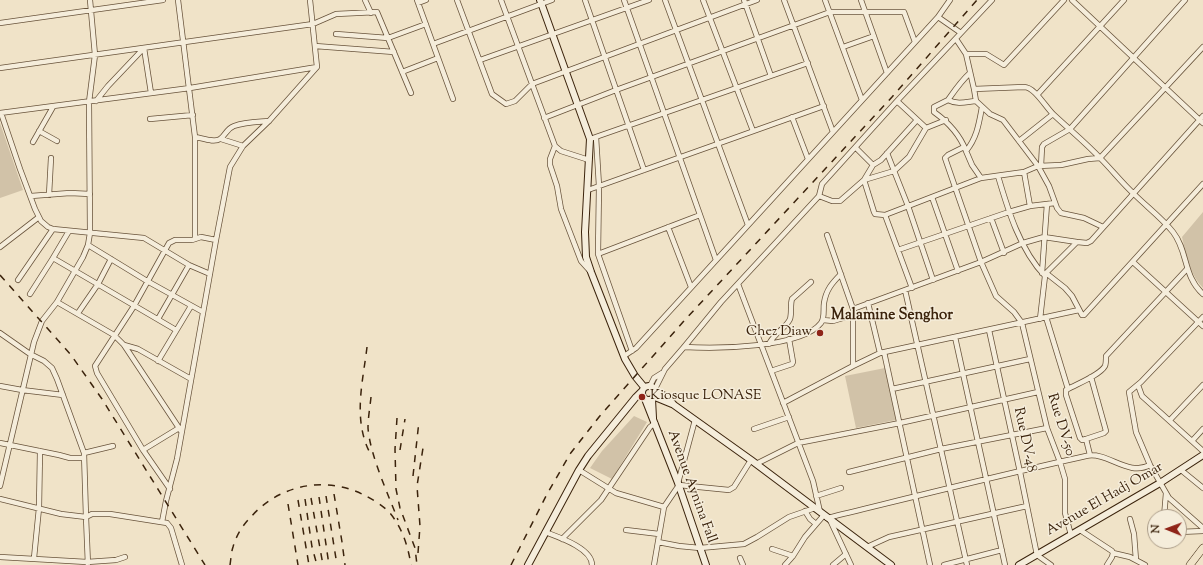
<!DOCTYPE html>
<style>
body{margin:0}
#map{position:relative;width:1203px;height:565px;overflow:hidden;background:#f0e3c8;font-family:"Sorts Mill Goudy",serif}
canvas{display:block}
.north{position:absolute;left:1147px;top:509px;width:40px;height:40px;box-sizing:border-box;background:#f5eddb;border:1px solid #ab9c88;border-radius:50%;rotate:271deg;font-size:11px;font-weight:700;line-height:16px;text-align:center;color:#3b230c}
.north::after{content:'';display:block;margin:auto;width:14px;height:18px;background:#8f2418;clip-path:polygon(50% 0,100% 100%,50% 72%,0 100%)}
</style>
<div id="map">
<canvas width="1203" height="565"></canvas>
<div class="north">N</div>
</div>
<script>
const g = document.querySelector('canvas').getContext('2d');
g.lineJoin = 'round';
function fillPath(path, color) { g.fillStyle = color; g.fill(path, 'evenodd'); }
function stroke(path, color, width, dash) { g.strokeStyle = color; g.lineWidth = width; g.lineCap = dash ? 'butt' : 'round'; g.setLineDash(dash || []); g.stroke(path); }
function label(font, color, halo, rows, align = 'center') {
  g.font = font + ' "Sorts Mill Goudy",serif'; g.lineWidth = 3; g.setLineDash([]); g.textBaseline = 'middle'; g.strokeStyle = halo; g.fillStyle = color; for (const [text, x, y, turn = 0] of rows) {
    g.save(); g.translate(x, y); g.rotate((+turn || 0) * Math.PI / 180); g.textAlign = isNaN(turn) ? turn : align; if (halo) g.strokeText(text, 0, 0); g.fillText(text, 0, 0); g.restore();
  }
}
const green = new Path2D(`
 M0,123L23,190L0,198Z
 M1203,212V288C1190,275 1186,254 1182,237Z
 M885,368L896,420L856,428L845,376Z
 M634,416L647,422L612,479L590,468L602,451Z`);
const street = new Path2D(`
 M178,0L195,137V239
 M365,0L371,13
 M417,0L453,99
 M457,0L492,94L506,104L515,101L532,84L757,0
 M501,0L555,146
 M585,0L644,170
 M624,0L716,260
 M665,0L748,225
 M703,0L753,131
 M744,0L771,76
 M784,0L833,132
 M825,0L862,100
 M861,0L887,73
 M1072,0L1203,123
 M418,3L426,0
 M938,17L961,33
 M0,23L163,0
 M336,34L388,38L426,24
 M956,39L966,54L974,89
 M433,44L552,0
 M315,46L394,52
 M843,47L874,36
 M144,48L151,93
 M966,54H986L1004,65L1064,0
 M480,60L649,0
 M0,68L313,24L336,14L377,12L411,93
 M402,72L438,58
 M1037,95L1124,0
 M948,100C955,90 961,81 970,73
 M96,101L108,86L144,48
 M897,101L926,128
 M976,101C966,102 958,105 948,100L934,107V112C948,122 960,135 966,151C977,138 979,123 982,107
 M0,113L190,88L317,67
 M1,113L20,169L35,209L41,221L48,227L53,229L144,238L189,265L210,274
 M792,117L808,159
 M544,118L616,90L830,12H904L915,42
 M150,119L193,115
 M39,131L57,141
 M195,137C202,138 214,143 220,139C226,135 226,129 234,126C245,122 257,122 269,121
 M596,137L599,186L598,254L632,351
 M221,139L243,146
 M590,139L808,63
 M1019,141L1053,114
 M33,142L53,107
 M964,147L948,155L945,158L981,262L996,296L1014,312L1022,323L1047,428L1060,462L1065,479V513L1071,535
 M856,148L873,165L881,160L917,120
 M966,151L972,165L981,178
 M887,153L908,206L933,280
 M589,160L561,151L555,146L550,159V165L557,186L561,209L581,261L590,271
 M873,165L864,180L874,212L875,214L885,215L981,178L1024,172L1038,166L1061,165L1088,159L1100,158L1203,47
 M1041,166L1042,147L1044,144L1070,129L1185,0
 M1024,172L1030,206
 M998,176C1008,210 1020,250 1045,276
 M588,190L824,106
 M49,195L51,158
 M31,196L70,193L90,194
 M819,196L832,201H840L864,180L894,171L909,157L926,128L946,120
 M932,197L958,271
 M885,215L912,288
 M991,218L1004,253
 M668,227L691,287
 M1103,227L1084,218L1061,213L1057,208L1049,186L1038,166L1003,120L990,114L976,101L974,89L1024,87C1035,87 1046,108 1054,115C1070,130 1086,143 1101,159C1112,170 1122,183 1134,194C1147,207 1162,218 1173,232C1188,251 1183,276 1203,294
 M827,235L853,309V366
 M88,245L147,281L203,312
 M0,247L39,217
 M898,250L1009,212L1030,206L1055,203
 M598,254L700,215
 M53,258L176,330
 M1133,262L1203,326
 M1042,273L1047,204
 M1046,273L1065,288L1072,296L1082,315H1084L1203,184
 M18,280L53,229
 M738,284L813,481L820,512
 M905,290L967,565
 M30,294L53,258L69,231
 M57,302L114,335L124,345L181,431
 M868,303L880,353
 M853,309L981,262L1023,243L1044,237L1077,242
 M78,313L98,284L111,259
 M1046,317L1068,389C1077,384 1100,375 1105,366C1106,364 1106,359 1106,356L1187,269
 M158,319L189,265
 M1040,319L1045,276L1046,273L1077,242L1087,243L1091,241L1203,116
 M823,320L833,321L853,315
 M989,330L1020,472L1037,555L1051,565
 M0,333L30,354L44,361L52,368L57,379L84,453L86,517L92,514H110L167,523L171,528L182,565
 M955,337L1005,565
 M769,344C774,333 787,327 790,319C792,312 790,305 792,299L811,282
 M124,345L138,349L191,379
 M684,347C715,349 802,348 821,323C825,318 823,309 824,303C826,290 832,283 841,274
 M884,352L930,565
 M624,356L636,348L938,17L950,0
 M158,361L191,306
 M771,371L792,364L793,362L789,339
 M1138,385L1142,396L1203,451
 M0,386L22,390L63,395
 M650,386L654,378L662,373
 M655,389L665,369L684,347L721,302L819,196L822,184L897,101L992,0
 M892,389L1030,359
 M1068,389L1066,390V395L1080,438L1082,440L1086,439
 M783,403L853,366L880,353L1079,310
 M1170,420L1203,385
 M754,429L789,417
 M1192,441L1203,429
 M0,443L59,455L70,458H84
 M143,450L179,428
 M84,453L113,446
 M1090,455L1086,439L1104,433L1106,431L1091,377
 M756,464L798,443L900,423L1038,392
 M1150,465L1136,432L1129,392L1141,382L1203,317
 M579,470L616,493L664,507
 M1181,470L1203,488
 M849,472L941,449L1047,428
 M678,483L695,420
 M0,486L34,342L42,321L57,302L83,257L88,245L90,233L89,102L95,55L90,0
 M170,489L143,450L97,373L95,366L134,306L169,243L175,240H192L201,237L216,240
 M816,496L841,488
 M0,499L61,514L86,517L88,565
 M805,511L810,519L816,524
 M1164,517L1166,493
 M827,518C913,497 1000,475 1086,456C1108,451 1127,477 1150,465L1169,498L1203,528
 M1130,519L1134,534L1136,560
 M830,520L851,565
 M162,522L166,501L177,459L216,240L230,167L243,146L269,121L317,67L310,0
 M626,530L659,534
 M1080,530L1112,551L1113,553L1130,557L1145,565
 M545,532C558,537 592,548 592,565
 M1179,532L1203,531
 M562,539L601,500L650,427L655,423
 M658,542L679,546L700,548L744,544L757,537L789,517L815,508
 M867,547L889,537L1027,506
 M772,549L793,556
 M0,557L87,562L116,560L125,557
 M34,558L39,508L40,451
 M740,558L743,565
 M654,565L664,507L679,485L729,490L734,487L751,460
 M785,565L793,556L805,537L824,515
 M833,565L846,554
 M944,565L1002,550
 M1107,565L1112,557L1113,553`);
const secondary = new Path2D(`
 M540,0L590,139L585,232L586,257L591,272L625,359L635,376L644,387
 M642 393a7 7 0 1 1 14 0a7 7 0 1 1-14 0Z
 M656,392L667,397L674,405L751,460L891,565
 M655,397L672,404
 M645,399L678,483L706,565
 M652,399L653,418
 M528,565L579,470L588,456L636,397L641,392
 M1019,565L1160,483L1203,455`);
const primary = new Path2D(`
 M1190,565L1203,548`);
const rail = new Path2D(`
 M0,275L71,355L102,399L205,565
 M367,347C363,381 353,418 369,451
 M371,397C370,407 368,418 368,428C370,455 388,494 398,520
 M397,418L395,449L396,489L400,508L415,548L417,565
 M400,450L405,419
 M413,476L419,421
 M334,494L342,542L345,565
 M326,496L337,565
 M319,497L329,565
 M311,498L323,565
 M305,499L312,547L317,565
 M298,500L309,565
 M288,504L298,565
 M418,553L420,526L417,486L423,448
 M230,565C231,559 231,553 233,547C236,536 242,526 250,518C278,485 325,475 364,495C372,499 382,505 389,512C402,527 408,546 411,565
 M511,565L546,496L570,454L599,417L683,322L892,97L977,0`);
const markers = [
 [820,333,4,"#8f2418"],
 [642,397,4,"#8f2418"]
];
const poiNames = [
 ["Chez Diaw",812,333],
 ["Kiosque LONASE",650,397,"left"]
];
const streetNames = [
 ["Rue DV-50",1060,425,73],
 ["Rue DV-48",1024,440,78],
 ["Avenue Aynina Fall",691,487,70],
 ["Avenue El Hadj Omar",1105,500,-30]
];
const neighbourhoodNames = [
 ["Malamine Senghor",892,316]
];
fillPath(green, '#d1c2a8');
stroke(street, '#68533b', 6);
stroke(secondary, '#3b230c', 8);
stroke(primary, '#3b230c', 8);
stroke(street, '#f5eddb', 4.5);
stroke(secondary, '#f5eddb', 6);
stroke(primary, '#f0e3c8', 7);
stroke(rail, '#3b230c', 1.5, [7, 7]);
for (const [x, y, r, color] of markers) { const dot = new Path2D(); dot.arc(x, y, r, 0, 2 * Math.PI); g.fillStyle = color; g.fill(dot); stroke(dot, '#f5eddb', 1.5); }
label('14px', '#3b230c', '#f5eddb', poiNames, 'right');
label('14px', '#3b230c', '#f5eddb', streetNames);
label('bold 15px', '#3b230c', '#f5eddb', neighbourhoodNames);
</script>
